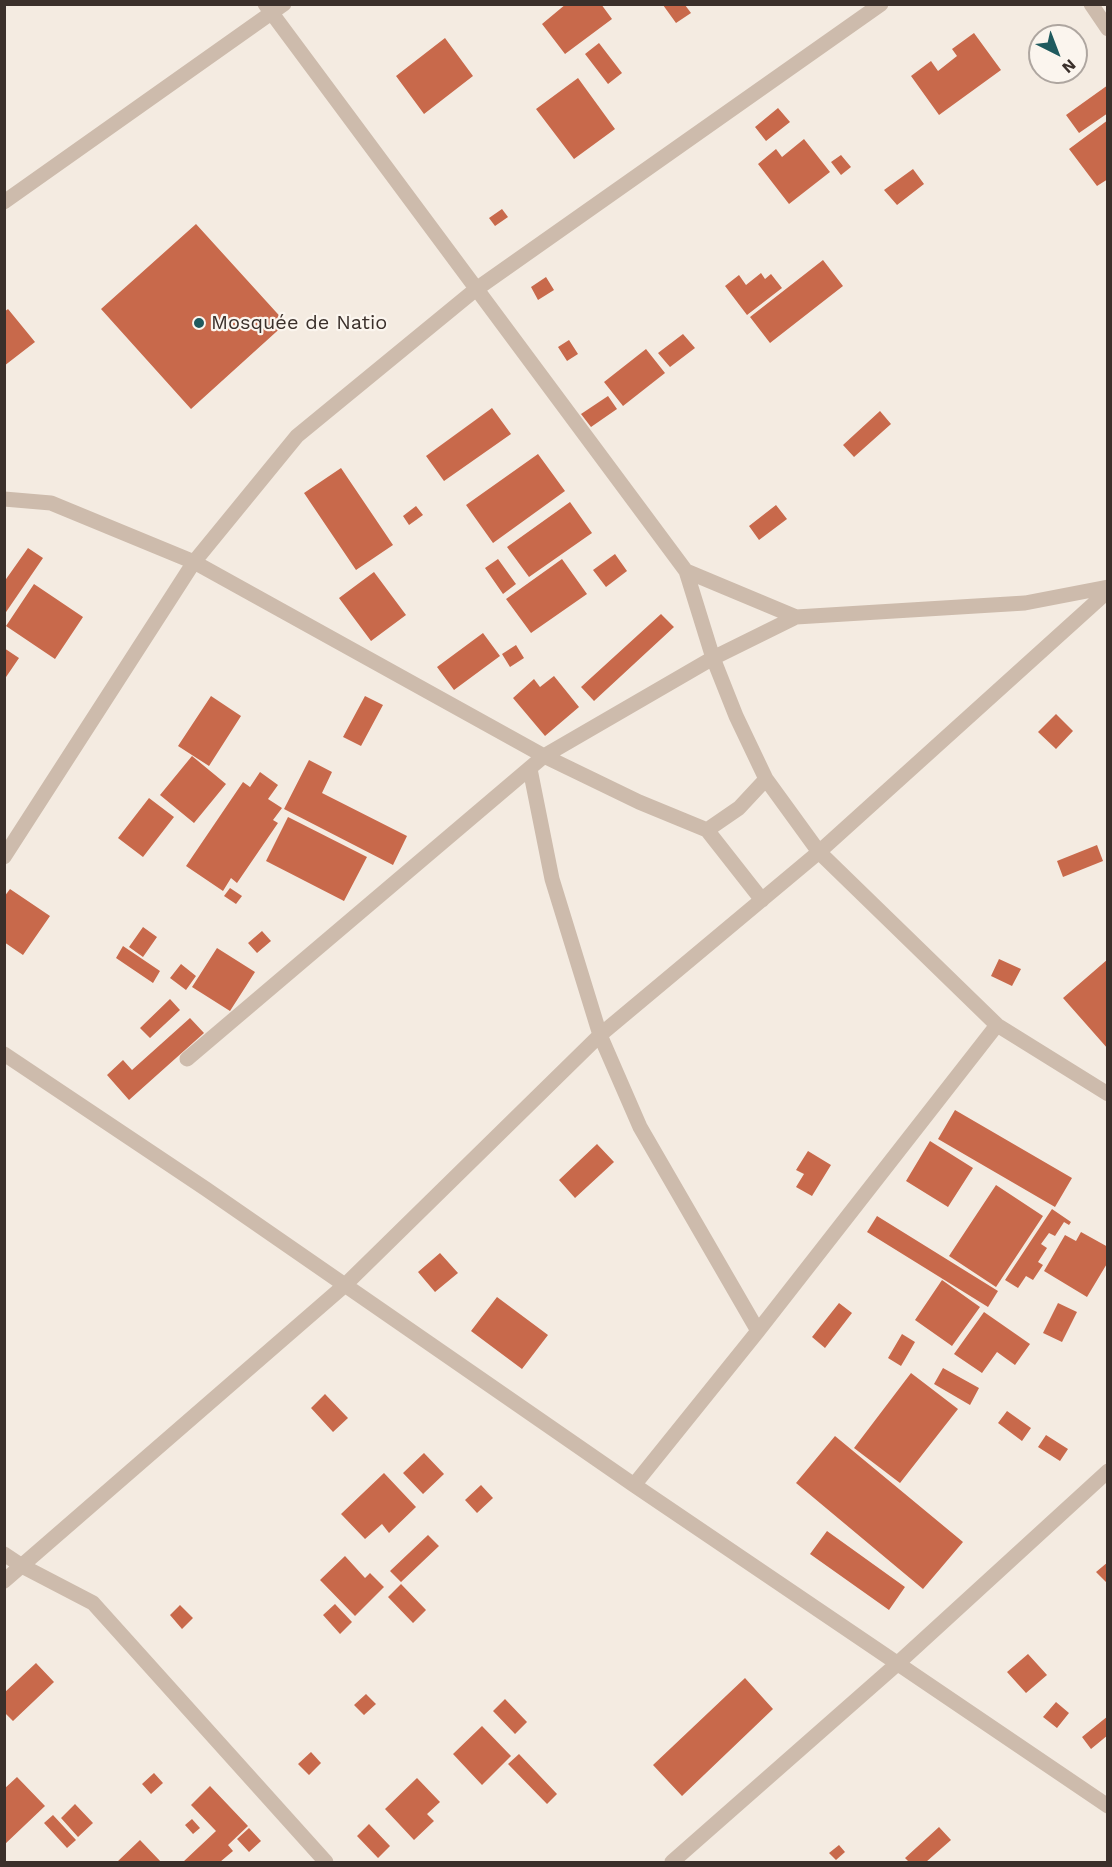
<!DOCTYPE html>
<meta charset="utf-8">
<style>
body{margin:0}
#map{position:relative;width:1112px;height:1867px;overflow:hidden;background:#f4ebe1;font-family:"Work Sans",sans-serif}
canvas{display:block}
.frame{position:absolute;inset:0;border:6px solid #3b302b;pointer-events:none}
.north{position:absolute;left:1028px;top:24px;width:60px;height:60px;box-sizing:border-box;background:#fbf5ee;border:2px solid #aea6a0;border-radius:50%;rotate:138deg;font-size:16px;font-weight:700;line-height:24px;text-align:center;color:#3b302b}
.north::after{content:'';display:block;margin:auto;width:21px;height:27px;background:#1f5a5e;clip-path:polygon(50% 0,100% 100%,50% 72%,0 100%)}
</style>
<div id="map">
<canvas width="1112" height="1867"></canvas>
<div class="frame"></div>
<div class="north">N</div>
</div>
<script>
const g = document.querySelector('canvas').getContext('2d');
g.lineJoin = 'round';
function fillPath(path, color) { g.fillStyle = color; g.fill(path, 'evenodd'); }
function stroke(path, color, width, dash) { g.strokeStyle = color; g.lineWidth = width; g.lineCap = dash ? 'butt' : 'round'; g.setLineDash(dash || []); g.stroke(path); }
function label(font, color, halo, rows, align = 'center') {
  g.font = font + ' "Work Sans",sans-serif'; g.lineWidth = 4.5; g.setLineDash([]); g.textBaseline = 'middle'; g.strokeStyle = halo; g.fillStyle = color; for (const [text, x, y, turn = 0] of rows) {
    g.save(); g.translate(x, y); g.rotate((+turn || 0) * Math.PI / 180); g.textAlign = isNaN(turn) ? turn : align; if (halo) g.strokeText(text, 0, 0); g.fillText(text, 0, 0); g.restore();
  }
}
const building = new Path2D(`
 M566,4H601L612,19L565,54L542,24Z
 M663,5H685L691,13L676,23Z
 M974,33L1001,70L939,115L911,76L931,61L938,71L957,56L952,49Z
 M445,38L473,76L424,114L396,76Z
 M599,43L622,73L608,84L585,54Z
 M578,78L615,129L574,159L536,109Z
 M1108,85V113L1079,133L1066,115Z
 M778,108L790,122L766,141L755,127Z
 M1108,120V179L1097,186L1069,149Z
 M804,139L830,172L789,204L758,164L776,149L782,157Z
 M841,155L851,167L841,175L831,162Z
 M913,169L924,184L897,205L884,190Z
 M502,209L508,217L495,226L489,218Z
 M196,224L286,323L191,409L101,309Z
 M823,260L843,286L770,343L750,317Z
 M761,273L765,279L771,274L782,288L747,315L725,286L739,275L746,285Z
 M546,277L554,290L538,300L531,287Z
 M8,309L35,342L4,366V312Z
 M683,334L695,348L670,367L658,353Z
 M569,340L578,354L567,361L558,347Z
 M646,349L665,373L623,406L604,382Z
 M608,396L617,409L591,427L581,414Z
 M492,408L511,434L444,481L426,456Z
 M880,411L891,424L854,457L843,445Z
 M538,454L565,491L493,543L466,505Z
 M341,468L393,545L356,570L304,493Z
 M570,502L592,533L529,577L507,547Z
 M776,505L787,519L759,540L749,526Z
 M416,506L423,515L409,525L403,516Z
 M28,548L43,558L4,615V582Z
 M615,554L627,571L606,587L593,570Z
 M498,559L516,584L503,594L485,568Z
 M562,559L587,594L531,633L506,599Z
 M374,572L406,615L371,641L339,598Z
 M34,584L83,617L55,659L6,626Z
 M661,614L674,627L594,701L581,687Z
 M483,633L500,656L454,690L437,667Z
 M516,645L524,658L510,667L502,654Z
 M4,648L19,658L4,680Z
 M554,676L579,707L545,736L513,698L534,679L540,687Z
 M211,696L241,716L209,766L178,746Z
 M365,696L383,705L361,746L343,737Z
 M1056,714L1073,731L1056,749L1038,732Z
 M192,756L226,784L194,823L160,795Z
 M309,760L332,772L322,793L407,836L393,865L284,809Z
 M260,772L278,785L268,799L282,808L273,820L278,823L237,883L231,878L223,891L186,866L243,782L250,787Z
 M149,798L174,817L143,857L118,838Z
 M288,817L367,857L344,901L266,861Z
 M1097,845L1103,861L1063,877L1057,861Z
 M230,888L242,896L236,904L224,896Z
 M10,889L50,916L23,955L4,942V897Z
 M143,927L157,937L143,957L129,947Z
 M262,931L271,941L257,953L248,943Z
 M123,946L160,971L153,983L116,958Z
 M217,948L255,972L230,1011L192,987Z
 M999,959L1021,969L1012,986L991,976Z
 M1108,959V1049L1063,998Z
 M181,964L196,976L186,990L170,978Z
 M170,999L180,1010L150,1038L140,1028Z
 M190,1018L204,1033L129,1100L107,1075L123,1060L132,1070Z
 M955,1110L1072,1178L1055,1207L938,1139Z
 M930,1141L973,1168L948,1207L906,1181Z
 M597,1144L614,1162L575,1198L559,1180Z
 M808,1151L831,1165L812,1196L796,1187L804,1174L796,1170Z
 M996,1185L1043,1216L996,1287L949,1256Z
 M1052,1209L1071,1222L1069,1225L1064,1222L1055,1236L1049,1233L1041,1244L1047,1248L1038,1262L1043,1265L1033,1280L1026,1276L1018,1288L1005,1280Z
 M877,1216L998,1291L988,1307L867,1232Z
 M1081,1232L1108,1247V1262L1087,1297L1044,1271L1065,1235L1076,1241Z
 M440,1253L458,1273L435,1292L418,1272Z
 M942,1280L980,1307L952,1346L915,1320Z
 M497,1297L548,1335L522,1369L471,1331Z
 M839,1303L852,1313L825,1348L812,1337Z
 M1058,1303L1077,1312L1062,1342L1043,1333Z
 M984,1312L1030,1344L1015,1365L997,1352L982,1373L954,1354Z
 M902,1334L915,1342L901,1366L888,1358Z
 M943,1368L979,1388L970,1405L934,1384Z
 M911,1373L958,1409L900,1483L854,1448Z
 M325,1394L348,1418L333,1432L311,1408Z
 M1007,1411L1031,1428L1022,1441L998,1423Z
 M1046,1435L1068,1449L1060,1461L1038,1447Z
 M835,1436L963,1542L923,1589L796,1483Z
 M424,1453L444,1474L423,1494L403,1473Z
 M384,1473L416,1507L389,1533L382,1524L365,1539L341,1514Z
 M481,1485L493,1498L477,1513L465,1500Z
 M827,1531L905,1587L889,1610L810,1554Z
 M428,1535L439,1546L401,1582L390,1571Z
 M345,1556L365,1578L370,1573L384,1587L355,1616L320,1580Z
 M1108,1562V1584L1096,1572Z
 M401,1584L426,1610L413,1623L388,1597Z
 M335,1604L352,1622L340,1634L323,1615Z
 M180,1605L193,1618L182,1629L170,1615Z
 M1028,1654L1047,1675L1026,1693L1007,1672Z
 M36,1663L54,1682L13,1721L4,1712V1693Z
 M745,1678L773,1709L682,1796L653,1765Z
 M366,1694L376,1704L364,1715L354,1705Z
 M505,1699L527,1722L515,1734L493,1711Z
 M1056,1702L1069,1713L1057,1728L1043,1717Z
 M1108,1716V1735L1091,1749L1082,1737Z
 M482,1726L511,1756L482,1785L453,1754Z
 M311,1752L321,1763L309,1775L298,1764Z
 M519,1754L557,1794L547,1804L508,1764Z
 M154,1773L163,1783L151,1794L142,1784Z
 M17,1777L45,1806L4,1845V1789Z
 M417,1778L440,1802L427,1814L434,1821L414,1840L385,1809Z
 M210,1786L248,1826L228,1845L233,1851L220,1862H183L216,1831L191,1805Z
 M75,1804L93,1823L78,1837L61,1818Z
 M53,1815L76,1840L67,1848L44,1823Z
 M192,1819L200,1828L193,1834L185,1825Z
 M369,1824L390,1846L378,1858L357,1836Z
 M939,1827L951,1840L926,1862H909L905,1858Z
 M249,1828L261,1841L249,1852L237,1839Z
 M140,1840L161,1862H117Z
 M839,1845L845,1852L836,1860L829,1853Z`);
const minor = new Path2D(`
 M265,4L686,571L713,658L736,716L766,779L819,852L997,1025L1108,1094
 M1091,4L1108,29
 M4,202L284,4
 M4,499L51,503L194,562L544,756L639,802L707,830L762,900
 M686,571L796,617L1025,603L1108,587
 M530,769L552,879L600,1035L640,1127L758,1331
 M707,830L739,808L766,779
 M4,857L194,562L297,436L475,290L881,4
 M4,1054L206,1189L634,1485L1108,1806
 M187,1059L544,756L713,658L796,617
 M634,1485L758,1331L997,1025
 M4,1554L22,1566L93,1603L326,1862
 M4,1581L345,1285L600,1035L819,852L1108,591
 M672,1862L897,1664L1108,1471`);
const markers = [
 [199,323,6,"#1f5a5e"]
];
const poiNames = [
 ["Mosquée de Natio",211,323]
];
fillPath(building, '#c8694b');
stroke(minor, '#cdbbac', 15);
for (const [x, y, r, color] of markers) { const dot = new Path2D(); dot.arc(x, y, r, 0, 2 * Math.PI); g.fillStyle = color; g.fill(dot); stroke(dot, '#fbf5ee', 2); }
label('20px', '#3b302b', '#fbf5ee', poiNames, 'left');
</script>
